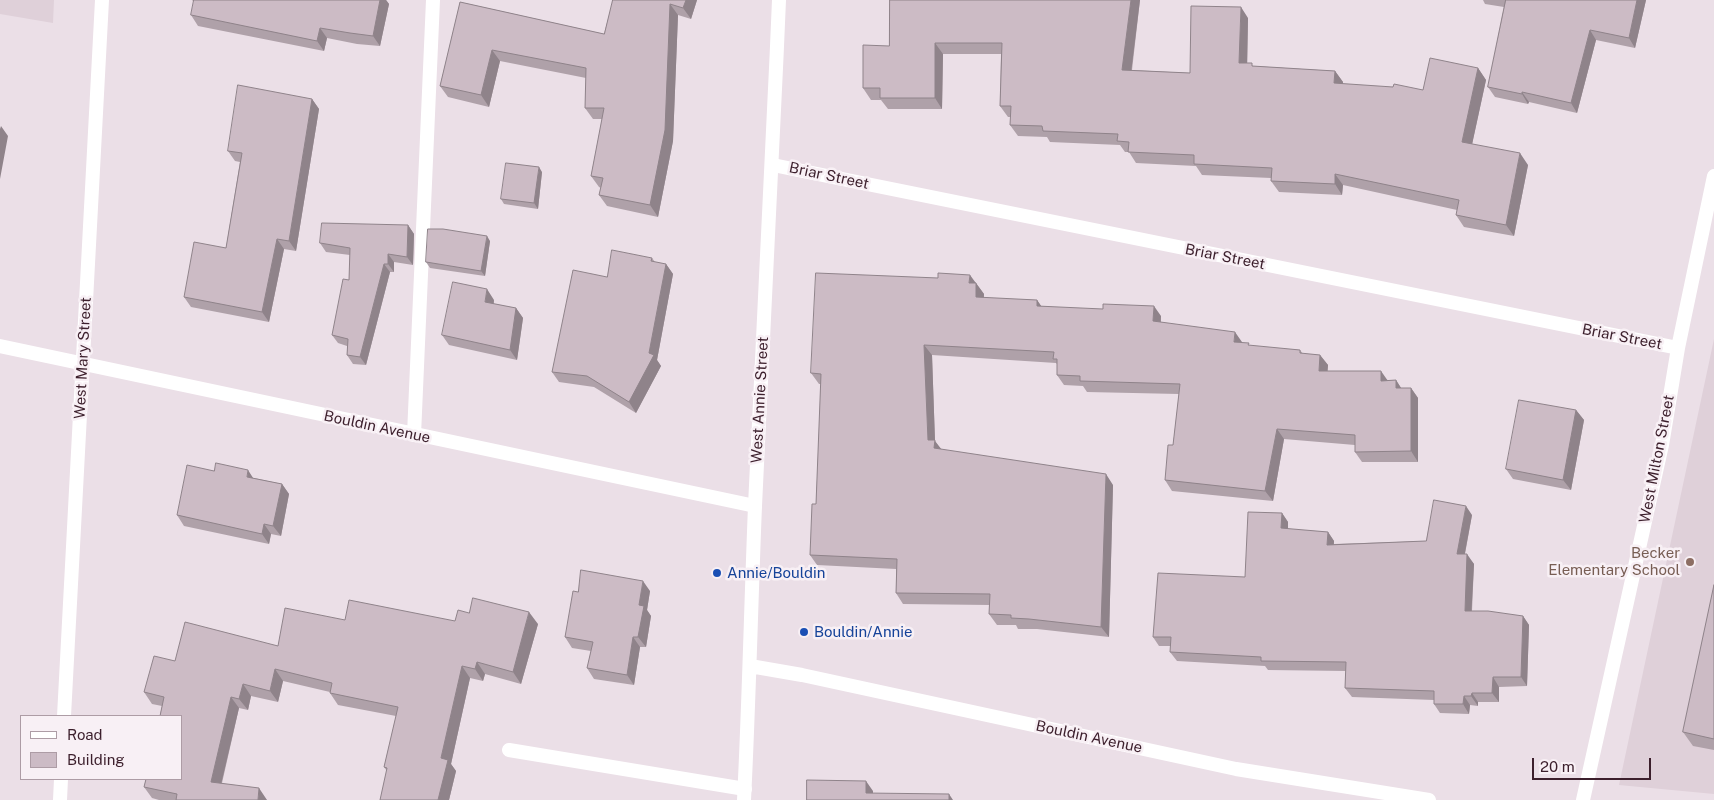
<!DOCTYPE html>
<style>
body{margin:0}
#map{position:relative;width:1714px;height:800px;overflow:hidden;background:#ebdfe7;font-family:"Public Sans",sans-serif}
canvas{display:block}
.legend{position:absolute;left:20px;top:715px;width:162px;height:65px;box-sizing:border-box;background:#f8f0f5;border:1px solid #ad9ca5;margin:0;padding:6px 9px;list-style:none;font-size:15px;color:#3c1f2c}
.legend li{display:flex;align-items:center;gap:10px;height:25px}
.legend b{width:25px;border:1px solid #ad9ca5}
.scale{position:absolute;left:1532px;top:758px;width:119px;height:22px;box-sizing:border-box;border:2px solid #3c1f2c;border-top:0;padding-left:6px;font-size:15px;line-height:18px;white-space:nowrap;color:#3c1f2c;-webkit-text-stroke:4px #f8f0f5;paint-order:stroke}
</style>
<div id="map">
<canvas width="1714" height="800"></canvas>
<ul class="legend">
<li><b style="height:6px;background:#fff"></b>Road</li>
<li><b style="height:14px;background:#ccbbc5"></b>Building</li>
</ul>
<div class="scale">20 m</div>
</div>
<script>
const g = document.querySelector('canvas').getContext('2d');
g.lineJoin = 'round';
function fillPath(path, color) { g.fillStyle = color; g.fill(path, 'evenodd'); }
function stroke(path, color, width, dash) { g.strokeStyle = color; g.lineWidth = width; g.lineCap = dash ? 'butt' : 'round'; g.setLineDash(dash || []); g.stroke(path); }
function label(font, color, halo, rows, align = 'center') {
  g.font = font + ' "Public Sans",sans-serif'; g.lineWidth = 5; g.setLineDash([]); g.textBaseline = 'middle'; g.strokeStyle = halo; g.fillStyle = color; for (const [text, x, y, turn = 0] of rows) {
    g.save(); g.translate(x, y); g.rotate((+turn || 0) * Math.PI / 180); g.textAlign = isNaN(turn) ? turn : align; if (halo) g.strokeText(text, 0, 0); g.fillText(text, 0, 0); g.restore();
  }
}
const built = new Path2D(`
 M0,0H54L53,23L0,14Z
 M1714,339V794L1619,785Z`);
const service = new Path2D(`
 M414,435L433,0
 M509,750L745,789`);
const minor = new Path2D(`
 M773,165L1678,348
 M0,346L755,506
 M1583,800L1662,445L1678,348L1714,176`);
const tertiary = new Path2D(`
 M750,666L802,675L1236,769L1429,800
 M64,716L102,0
 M60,800L61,779
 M744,800C749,702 751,604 755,506C762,338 772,169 779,0`);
const wall = new Path2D(`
 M192,0H386L389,4L380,46L357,44L327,38L324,51L198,26L191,15L194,2Z
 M613,0H697L691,19L678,15L673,141L658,217L607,206L599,195L601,188L599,187L591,176L602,119H593L585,108L586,78L500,61L489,107L448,97L440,86L460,2L604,34Z
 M890,0H1140L1132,70L1190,73L1248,18L1247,63L1253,66L1335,71L1343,82V84L1423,90L1478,68L1486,80L1472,144L1528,165L1514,236L1464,227L1456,215L1457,210L1343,185L1342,195L1279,192L1271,181V178L1202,175L1196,166L1136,163L1129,152H1125L1120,145L1050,142L1047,137L1018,136L1010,125L1011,117H1008L1000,106L1001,54H943L942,109H888L881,100H871L863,88L889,46Z
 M1483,0H1646L1635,48L1596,40L1577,113L1529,102L1528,104L1495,97L1488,87L1504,7L1485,4Z
 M312,99L319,109L296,251L284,249L269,322L191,307L184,297L226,248L240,162L235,161L228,151Z
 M542,172L538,209L504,204L501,199Z
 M408,225L414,234L413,265L394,262V272H390L366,365L353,364L347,355V346L338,343L332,335L349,280L350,255L326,252L320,243Z
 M490,241L485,276L430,268L426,262Z
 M652,258L655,262L666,264L673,274L657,360L661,366L636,413L594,387L559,382L552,372L607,277Z
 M938,278L976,283L984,294V298L1037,300L1041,306L1161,316V322L1242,343L1250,346L1300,350L1303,354L1320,355L1328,365L1327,371L1388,380H1396L1401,388H1411L1418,398V462H1362L1355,452V445L1284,439L1273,501L1172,491L1165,480L1173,445L1179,394L1087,392L1083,386L1064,385L1057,375V364L1056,363L932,355L935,441L941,450L1113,485L1109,637L1037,629H1018L1016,625H997L989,614L990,605L903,604L896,593V569L817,565L810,555L816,504L821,384H819L811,373Z
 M494,300V304L516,308L523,318L517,360L449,345L442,335Z
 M1576,410L1584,420L1571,490L1513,479L1506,469Z
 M254,478L282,484L289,494L281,536L271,534L269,544L184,526L177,515Z
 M1282,513L1288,522V529L1328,532L1334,541V544L1426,541L1472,515L1465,554L1474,564L1472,611L1523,616L1529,625L1527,686L1499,687V702H1478V706L1470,705L1469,714L1440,713L1434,704V700L1352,697L1345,688L1346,671L1268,670L1265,666L1177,661L1170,652L1171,646H1159L1153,637L1245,577Z
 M1714,585V750L1693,746L1683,732Z
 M650,591L647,610L651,616L646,647H640L634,685L594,679L587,668L591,651L572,648L565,637L578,592Z
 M469,613L538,624L521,684L485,674L483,681L470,678L451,764L456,771L449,800H380L387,771L384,767L396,716L338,705L330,693V692L283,681L278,702L251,696L248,710L239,708L222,783L267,800H159L152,798L144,787L162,706L152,704L144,692L175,661L278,646L345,620L455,621Z`);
const shadedWall = new Path2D(`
 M380,0H386L389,4L380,46L373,36Z
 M686,0H697L691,19L683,8Z
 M1131,0H1140L1130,81L1122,70Z
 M1637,0H1646L1635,48L1629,38Z
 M670,4L678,15L673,141L658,217L650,205Z
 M1241,7L1248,18L1247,74L1239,63Z
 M320,28L327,38L324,51L317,41Z
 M1590,30L1596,40L1577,113L1571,103Z
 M935,43L943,54L942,109L935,98Z
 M492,50L500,61L489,107L481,95Z
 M1478,68L1486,80L1470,154L1462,142Z
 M1335,71L1343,82L1342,95L1334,83Z
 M1522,92L1529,102L1528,104L1522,94Z
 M312,99L319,109L296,251L289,241Z
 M1,126L8,136L0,179V129Z
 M1520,153L1528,165L1514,236L1506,225Z
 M539,167L542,172L538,209L534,203Z
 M1335,174L1343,185L1342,195L1335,184Z
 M408,225L414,234L413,265L407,257Z
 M487,236L490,241L485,276L481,271Z
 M277,239L284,249L269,322L262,312Z
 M388,254L394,262V272L388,264Z
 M384,264L390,272L366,365L360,357Z
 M666,264L673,274L657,360L661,366L636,413L629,402L649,353Z
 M970,275L984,294L983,308L976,297L969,283Z
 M487,289L494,300L492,312L485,302Z
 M1037,300L1044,310L1037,306Z
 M1154,306L1161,316L1160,332L1153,321Z
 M516,308L523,318L517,360L510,350Z
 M1235,332L1242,342H1234Z
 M924,345L932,355L935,441L942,450L941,459L928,440Z
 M1320,355L1328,365L1327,381L1319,371Z
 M1381,371L1388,381H1381Z
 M1396,380L1403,391L1396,388Z
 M1411,388L1418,398V462L1411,451Z
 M1576,410L1584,420L1571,490L1563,480Z
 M1277,429L1284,439L1273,501L1265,491Z
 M248,470L255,481L247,477Z
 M1106,474L1113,485L1109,637L1101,627Z
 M282,484L289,494L281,536L273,526Z
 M1466,506L1472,515L1463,563L1457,554Z
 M1282,513L1288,522V537L1281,528Z
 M264,524L271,534L269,544L262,534Z
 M1328,532L1334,541L1333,554L1327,545Z
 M1467,554L1474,564L1471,620L1465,611Z
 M643,581L650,591L647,610L651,616L646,647L638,637L639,605Z
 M529,612L538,624L521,684L513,672Z
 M1523,616L1529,625L1527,686L1521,677Z
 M633,637L640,647L634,685L627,675Z
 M477,662L485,674L483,681L475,669Z
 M462,666L470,678L451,764L456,771L449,800H438L441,758Z
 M275,669L283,681L278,702L270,691Z
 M1493,677L1499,687V702L1492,693Z
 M243,684L251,696L248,710L239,699Z
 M1472,693L1478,702V706L1471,696Z
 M1464,696L1470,705L1469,714L1463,704Z
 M231,697L239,708L219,793L211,782Z
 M866,781L873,791V800L866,793Z
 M259,788L267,800H258Z
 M949,794L953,800H949Z`);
const building = new Path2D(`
 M194,0H380L373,36L350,33L320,28L317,41L191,15Z
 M613,0H686L683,8L670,4L665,130L650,205L599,195L603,178L591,176L604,108H585L586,68L492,50L481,95L440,86L460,2L604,34Z
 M890,0H1131L1122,70L1190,73L1191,6L1241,7L1239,63H1252V66L1335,71L1334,83L1393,87L1394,84L1423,90L1430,58L1478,68L1462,142L1520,153L1506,225L1456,215L1459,200L1335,174V184L1271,181L1272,168L1194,164V155L1128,152L1129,142L1117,141L1118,134L1043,131L1042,126L1010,125L1011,106H1000L1002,43H935V98H880V88H863V45L889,46Z
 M1506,0H1637L1629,38L1590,30L1571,103L1522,92V94L1488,87Z
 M238,85L312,99L289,241L277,239L262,312L184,297L194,242L226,248L242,153L228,151Z
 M506,163L539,167L534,203L501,199Z
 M322,223L408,225L407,257L388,254V264H384L360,357L347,355L348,339L332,335L343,279L349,280L350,248L320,243Z
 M428,229H443L487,236L481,271L426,262Z
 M612,250L652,258L651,261L666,264L649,353L654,355L629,402L587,376L552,372L573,270L607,277Z
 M816,273L938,278V273L970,275L969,283H976V297L1037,300V306L1103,309V304L1154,306L1153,321L1235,332L1234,342L1249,343L1248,345L1300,350V353L1320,355L1319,371H1381V381L1396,380V388H1411V451L1355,452V435L1277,429L1265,491L1165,480L1168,445H1173L1180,384L1080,381V376L1057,375V359H1053L1054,352L924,345L928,440H935L934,448L1106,474L1101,627L1029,619L1011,618V615L989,614L990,594L896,593L897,559L810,555L812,504H816L821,374L811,373Z
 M453,282L487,289L485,302L516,308L510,350L442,335Z
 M1519,400L1576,410L1563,480L1506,469Z
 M216,463L248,470L247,477L282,484L273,526L264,524L262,534L177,515L187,465L214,471Z
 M1434,500L1466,506L1457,554H1467L1465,611H1488L1523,616L1521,677H1493L1492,693H1472L1471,696H1464L1463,704H1434V691L1345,688L1346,662L1261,661V657L1170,652L1171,637H1153L1158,573L1245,577L1248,512L1282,513L1281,528L1328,532L1327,545L1426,541Z
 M581,570L643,581L639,605L644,606L638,637H633L627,675L587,668L593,642L565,637L573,591L578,592Z
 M1714,585V739L1683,732Z
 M473,598L529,612L513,672L477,662L475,669L462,666L441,758L448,760L438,800H380L387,768L384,767L398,707L330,693L332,683L275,669L270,691L243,684L239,699L231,697L211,782L259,788L258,800H176L177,794L144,787L146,779H181V716H160L164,697L144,692L154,656L175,661L185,622L278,646L285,608L345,620L349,600L455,621L458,610L469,613Z
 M807,780L866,781V793L949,794V800H807Z`);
const markers = [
 [1690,562,5,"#8d6e63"],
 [717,573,5,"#1a4fb4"],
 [804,632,5,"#1a4fb4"]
];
const streetNames = [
 ["Briar Street",829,176,12],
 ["Briar Street",1225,257,11],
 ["Briar Street",1622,337,11],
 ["West Mary Street",83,358,-87],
 ["West Annie Street",760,400,-87],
 ["Bouldin Avenue",377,427,12],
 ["West Milton Street",1657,459,-79],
 ["Bouldin Avenue",1089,737,12]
];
const educationNames = [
 ["Becker",1680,553],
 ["Elementary School",1680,570]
];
const transitNames = [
 ["Annie/Bouldin",727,573],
 ["Bouldin/Annie",814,632]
];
fillPath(built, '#dfd0d9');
stroke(service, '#fff', 14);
stroke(minor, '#fff', 14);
stroke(tertiary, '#fff', 14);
fillPath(wall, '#afa1a9');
fillPath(shadedWall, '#8f838a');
fillPath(building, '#ccbbc5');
stroke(building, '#8f838a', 1);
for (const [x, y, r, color] of markers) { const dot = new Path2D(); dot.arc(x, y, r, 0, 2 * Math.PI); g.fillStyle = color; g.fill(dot); stroke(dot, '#f8f0f5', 2); }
label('15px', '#3c1f2c', '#f8f0f5', streetNames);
label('15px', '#785e54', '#f8f0f5', educationNames, 'right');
label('15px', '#164399', '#f8f0f5', transitNames, 'left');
</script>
